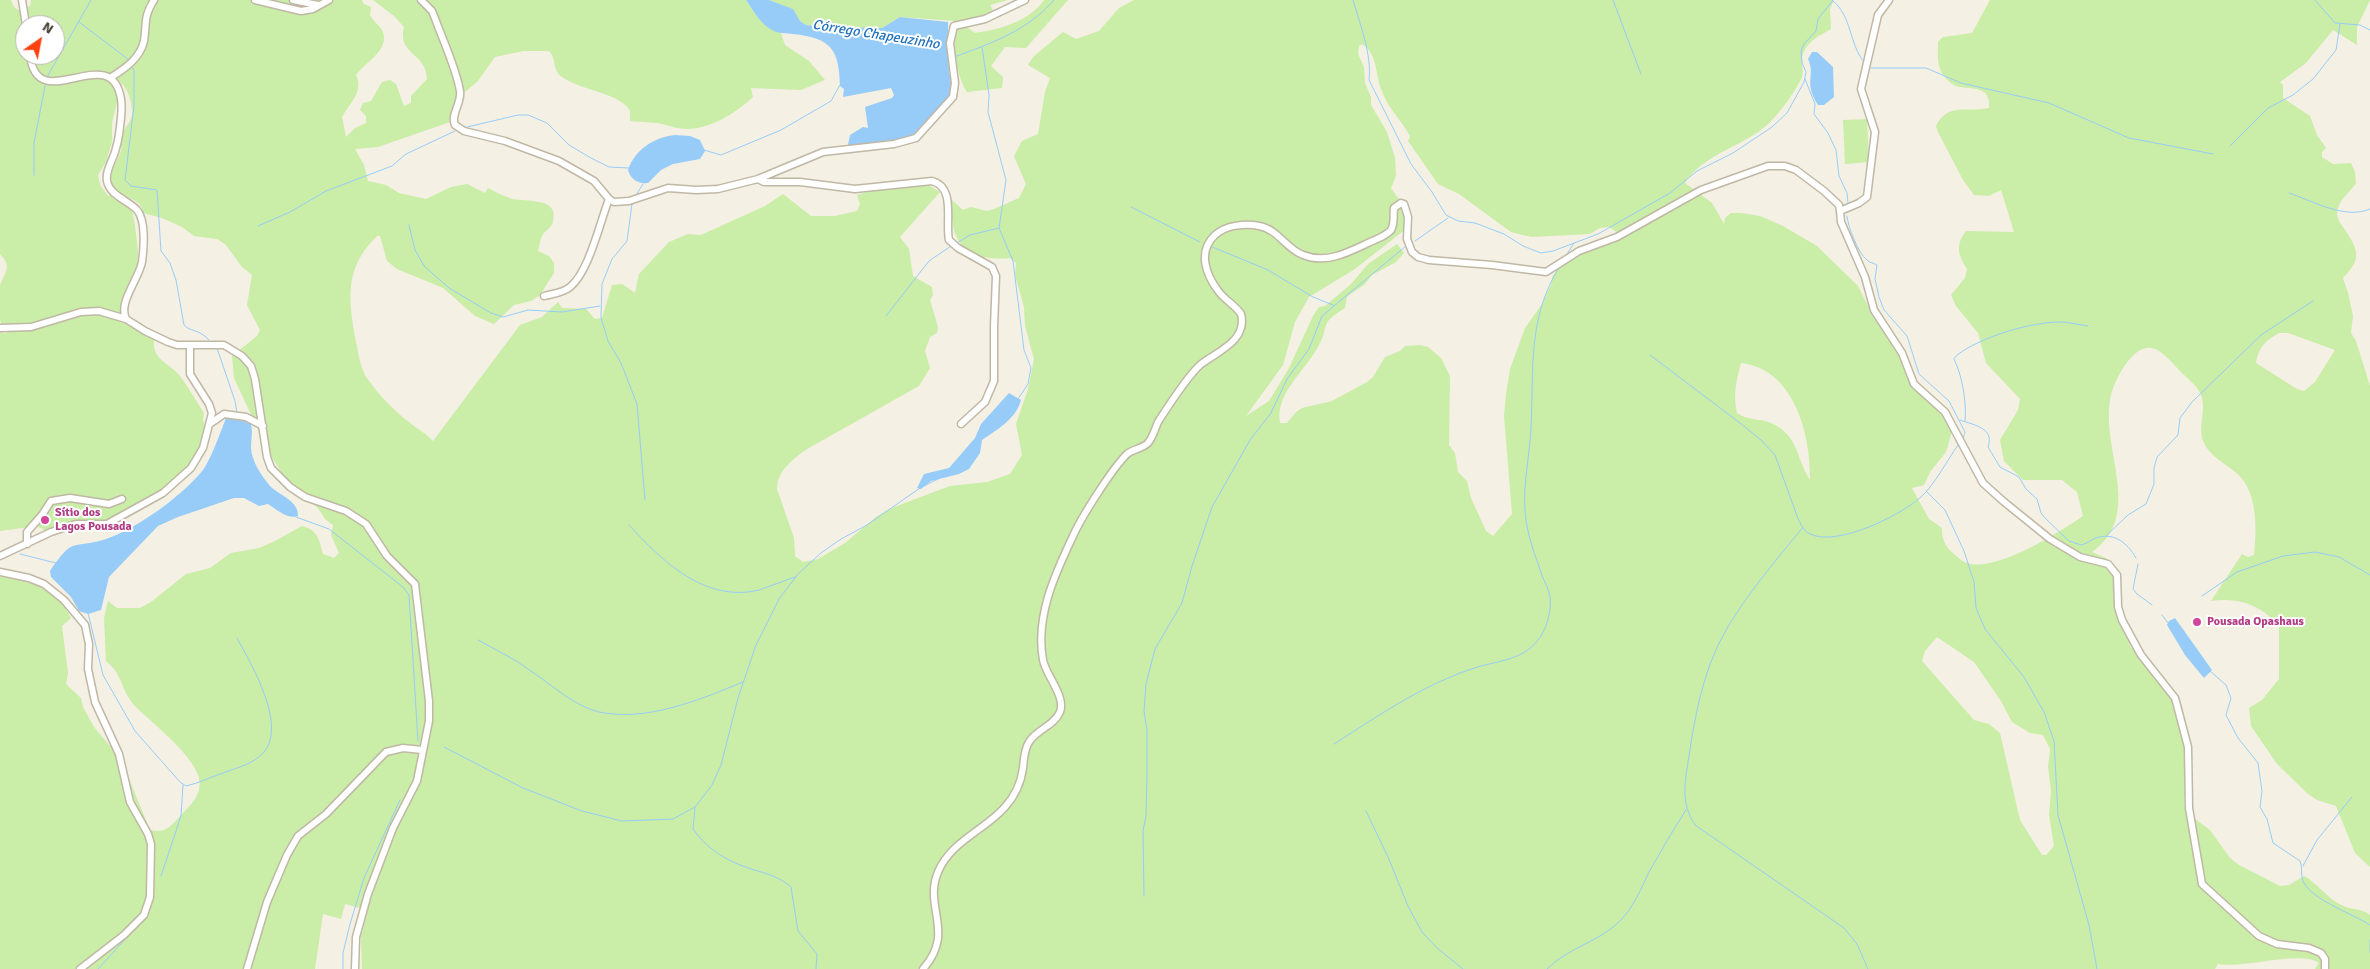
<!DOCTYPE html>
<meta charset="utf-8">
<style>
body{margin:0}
#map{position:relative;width:2370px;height:969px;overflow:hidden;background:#f4f0e3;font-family:Signika,sans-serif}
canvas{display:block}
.north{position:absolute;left:15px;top:15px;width:50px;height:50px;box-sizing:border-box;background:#fff;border:1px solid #b5b3ad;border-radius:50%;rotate:33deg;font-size:14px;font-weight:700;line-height:20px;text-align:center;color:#464033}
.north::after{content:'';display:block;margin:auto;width:18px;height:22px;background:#ff400f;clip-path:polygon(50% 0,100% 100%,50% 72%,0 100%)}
</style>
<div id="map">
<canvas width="2370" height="969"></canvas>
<div class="north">N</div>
</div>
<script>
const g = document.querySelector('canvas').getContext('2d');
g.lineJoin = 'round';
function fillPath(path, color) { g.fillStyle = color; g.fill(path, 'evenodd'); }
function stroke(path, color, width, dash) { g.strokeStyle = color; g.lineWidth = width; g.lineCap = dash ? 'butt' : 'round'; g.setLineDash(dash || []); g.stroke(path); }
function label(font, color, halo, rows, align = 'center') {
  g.font = font + ' Signika,sans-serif'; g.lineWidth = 4; g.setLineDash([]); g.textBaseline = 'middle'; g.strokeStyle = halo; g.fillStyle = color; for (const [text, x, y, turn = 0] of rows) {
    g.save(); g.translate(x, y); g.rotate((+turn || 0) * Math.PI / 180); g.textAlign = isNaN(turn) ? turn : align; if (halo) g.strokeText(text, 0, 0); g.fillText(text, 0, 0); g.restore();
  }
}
const green = new Path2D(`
 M0,0H11L14,7L20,11L30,6L31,0H362L364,4L371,7L370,15C373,21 379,25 382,30C392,49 364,63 356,75C364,91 350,103 342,117L346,137L355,128L366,123V116L360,110L363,103L371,101L382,82L390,80L396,84L404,106L411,103V96L427,79C426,52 397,55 404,27L394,16L373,0H746C755,14 764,28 781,33L785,45L809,61L825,80L801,90L751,88L753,97C737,112 711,129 688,129C676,129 668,125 657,123C648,122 639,122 630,121V111C621,93 582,91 562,77C552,70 557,59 549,51H523L495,57L477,82L461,95V109L453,121L378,147L355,149L364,165L368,181L386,185L399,193L426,199L451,187L467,184L485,193L488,188C496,192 503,196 512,199C526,202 559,197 553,221C552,228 545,230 542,236C540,240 539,246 538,251L549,256L554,263V273L540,295L531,301L514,305L494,324L475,316L443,288L397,269L387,261L380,236H377C344,268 348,299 356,342C359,356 360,369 369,381C379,395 395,412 409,422C417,429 426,433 433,441L520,325L542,317L558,302L562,308L586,309L595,319L602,318L612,285L622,284L635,293L639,274L669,242L688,234L701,235L765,206L783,194L811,216H835L857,211L860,204L857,195L917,178L940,192L900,237L909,249L913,276L932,287L933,295L930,300L938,327L937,333L930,337L925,351L930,368L919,386L807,449C793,459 777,471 777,489L794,538L795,556L803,562L818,559L845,543L876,517L889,509L950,486L987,482L1010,474L1022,455L1016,424L1028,389L1034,359L1025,326L1024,307L1015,275L1016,263L1010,258C967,262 948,243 952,200L963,210L971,207L987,211L994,209L1019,198L1026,184L1014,156L1022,141L1038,134L1045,92L1050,78L1028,65L1033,57L1063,32L1076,39L1099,31L1119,8L1134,0H1834L1830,9L1831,29C1819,36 1805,42 1802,58C1801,64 1804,70 1802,77C1796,90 1784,107 1774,118C1750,146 1705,151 1685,183L1712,203L1724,224L1725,218L1731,213H1741L1760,216L1783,226L1817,246L1858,286L1869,308L1895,340L1909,379L1940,407L1952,431L1946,452L1930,472L1924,485L1912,488L1929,519L1942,528C1941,538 1946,548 1954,554C1958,557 1962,562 1967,563C1995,573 2060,532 2083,516L2077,492L2062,480H2023L2004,461L2000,440L2018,410L2020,399L1986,363L1978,333L1956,306L1951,295L1965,278L1967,269C1958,255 1955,245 1966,231L2014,232L2001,190L1989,196L1974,195L1963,180L1938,132L1936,126C1948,102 1967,113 1989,108C1992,84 1968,90 1956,86C1950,84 1942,75 1940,69C1937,61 1938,50 1938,42L1943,37L1972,33L1990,0H2370L2357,27V45L2333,30L2306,63L2280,82L2283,85V98L2310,116L2317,135L2326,148L2322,152V157L2333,164L2351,163L2355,172L2356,183C2350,192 2337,202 2337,213C2337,218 2340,223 2343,227C2358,249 2363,258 2343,278L2348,293L2353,316L2351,333L2356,341L2370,386V867L2355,853L2336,806L2317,800L2308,794L2277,764L2251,726L2249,708L2262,700L2279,679V626C2261,605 2239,597 2211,601L2242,554L2248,557L2254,555C2257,529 2258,488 2234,471C2223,462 2210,456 2204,443C2197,428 2206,413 2202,398C2200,388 2188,379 2181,372C2174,365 2167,356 2159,351C2140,338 2123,366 2116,381C2089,435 2151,511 2092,552L2106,558L2117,571L2114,604L2131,647L2148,670L2172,692L2181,703L2183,711L2187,750L2184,806L2191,816L2210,830L2230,858L2239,865L2280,886L2289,885L2304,876C2315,881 2327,898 2341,905C2350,910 2362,908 2370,915V969H2315L2319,963C2300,950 2244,969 2218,964L2215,969H362L361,936L368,910L345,904L341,919L323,914L315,969H0V576C33,583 54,586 71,618L62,626L68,673L66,684L81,698L83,707L94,727L110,746L125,769L150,830C166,834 171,826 181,815C188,808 196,800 199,790C208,764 151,723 134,705C121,690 122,673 106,661L104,618L108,601L117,608H140L151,602L186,574L210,568L231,553L259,548L275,541L302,526C318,530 319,539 323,554L334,558L339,553L331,535L333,525L326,520L317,507L284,485L280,470L269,453L234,378L232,356L257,336L260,330L247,305L252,275L242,267L225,244L217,239L194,236L182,227L162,218L143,213C143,196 118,200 112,183C108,172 119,160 121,150C122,147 120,142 120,139C122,130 131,123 132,115C133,111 131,107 131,103C127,83 116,76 97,72L114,86L118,99L112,123V142L106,162L98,175L100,185L108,196L112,194L130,207C134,216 135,224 136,234C140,263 139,275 122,301L127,305L120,322L131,325L154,339C151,360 170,363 180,376C189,388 196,401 204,413L203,420L209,438L196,466L175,487L140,510L107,526L82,522L48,532L37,526L0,531V332L7,334C5,329 1,323 0,320C0,311 0,295 0,287C3,272 14,269 0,254ZM25,25H55V55H25ZM1362,44C1376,52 1376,72 1380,86C1388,110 1399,116 1410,136L1408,141L1438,184L1459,194L1511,232L1531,237L1590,234L1600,228L1609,227L1618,233L1564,260L1552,277V282L1542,304L1525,328L1510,369L1506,394L1504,416L1512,514L1493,536L1486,531L1471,498L1467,481L1458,472L1455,453L1449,445L1450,376L1441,358L1428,347L1420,345L1405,346L1400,351L1385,357L1373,377L1367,382L1332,401L1302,408L1296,412L1287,423H1280C1274,392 1310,367 1321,341C1324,336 1324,329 1327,323C1331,316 1338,313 1345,308L1347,297L1352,293L1364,285L1372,275L1396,262L1404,253L1397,244L1368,264L1351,284L1325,306L1319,307L1313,316L1289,368L1269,401L1246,416L1283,365L1295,322L1309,297L1355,269L1407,228L1406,201L1398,198L1391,188L1396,176L1395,158L1387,132L1371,105V97L1365,83L1364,67L1358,54L1359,46ZM2279,333H2288L2335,350L2315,382L2304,391L2297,389L2256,363C2258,348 2266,340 2279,333ZM1741,363C1794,369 1811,434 1810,480C1796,459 1799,435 1771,423C1760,418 1748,421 1737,413C1733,395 1736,381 1741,363ZM1937,637L1974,662L2001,701L2012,722L2030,733L2043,735L2050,749L2048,767L2051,791L2049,815L2054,846L2046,855H2042L2020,820L2000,733L1989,724L1974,720L1922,661L1925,651Z
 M769,0H1008L990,5L994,12L969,22L900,17L882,28L866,30L806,25L800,21L792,9Z
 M1044,0H1068L1026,48L1005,47L991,66L1003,77L1002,88L967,92C958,79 951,46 956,31L965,26L975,33C999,30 1030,21 1044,0Z
 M1867,119L1869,162L1845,164L1843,120Z`);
const water = new Path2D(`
 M746,0H769L793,9L800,21L806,25L825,27L882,28L900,17L948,22L949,71L952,87L950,95L917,132L905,139L877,144L848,145L850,135L863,127L868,128L865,107L892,98L894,95L891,88L843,97L844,89L840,86C839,50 832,38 793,34C786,33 781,34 774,31C761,25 754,12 746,0Z
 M1812,52H1817L1833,67L1834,97L1824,105H1818C1803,82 1816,76 1808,59Z
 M675,135L690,136L700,140L705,151L700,159L673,164L661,170L648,183C638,184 631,180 628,170C635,149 655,137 675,135Z
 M1009,393L1021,400C1016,419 998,429 982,440L980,453L969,469L959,474L931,481L921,489L917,488L924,474L949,468L975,438L981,424Z
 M232,416L251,424C253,433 251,439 251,448C252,462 261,475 270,486C279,495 299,501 298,516C288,520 276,509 268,504L259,506L244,498H234L178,517L158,526L109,577L101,610L88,614L79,611L71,597L51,577L50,571C75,535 71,550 106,539C137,529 183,495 203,470C211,459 221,431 226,418Z
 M2175,618L2212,670L2204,678L2185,655L2167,625L2169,621Z`);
const stream = new Path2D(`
 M1353,0C1360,24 1372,55 1369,80L1411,164L1432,192L1446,215L1458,221L1475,223L1504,234L1523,246L1541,253L1553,251L1598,234L1670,193L1697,171L1733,153L1772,127L1787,113L1804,82L1806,72L1802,63L1801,51L1804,44L1816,31L1818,19L1833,0
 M1613,0L1641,74
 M2315,0L2335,23L2360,25L2370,30
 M1833,1C1852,16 1849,44 1864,62
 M79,22L129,60
 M982,47L989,95L988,112L1006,180L999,228L1013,261L1024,350L1031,368L1028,384L1018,399
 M954,57C992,43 1027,31 1054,0
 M132,67L134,71V106L125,180L131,186L157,190L161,251L170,263L176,280L184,325C190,332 198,328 209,340
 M1871,68H1926L1961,83L2049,103L2129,138L2213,154
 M47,77L91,0
 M1805,79L1815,104L1814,114L1828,133L1836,150L1839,176L1847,193L1848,203
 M463,128L518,115H528L547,123L569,145L591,158L609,167L629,168
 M2230,146L2268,108L2293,95L2313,79L2336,50L2340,24
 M704,150L721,155L781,130L831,101L840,85
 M34,175V143L45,86
 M2289,193C2313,201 2345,220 2370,209
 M635,197L643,184
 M632,204L627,241L612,259L602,284L601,318L608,341L621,363L637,404L645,500
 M1131,207L1200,242
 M1847,216C1848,227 1858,253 1867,260C1870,263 1874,263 1877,265L1875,279L1879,297L1884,310L1907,336L1919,374L1949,401L1965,432L1963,439
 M409,225L415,250L424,266L449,288L491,313L503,317L528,310L562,312L600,306
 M258,226L290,212L326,191L392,166L406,154L455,131
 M1415,241L1448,218
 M957,243L970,235L999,228
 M1210,246L1268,270L1313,297L1333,305
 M1567,254L1574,243
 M886,316L929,261L951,246
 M217,348L235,401L237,413
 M1650,355L1740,423L1761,440L1775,455L1797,516C1800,523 1803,531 1810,534C1837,547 1899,516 1920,498C1936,483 1946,462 1958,445
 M1960,420C1974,425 1995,428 1988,447L2000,467L2019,477L2026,489L2037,499L2041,513L2045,518L2069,541L2081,545C2087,544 2090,540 2096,538C2113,532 2127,542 2136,558
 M1965,421C1967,403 1962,375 1954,359L1957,355C1981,337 2030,322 2060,322C2069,322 2079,325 2088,326
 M924,486L940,478
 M1926,491L1945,510L1964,551L1974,582L1976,608L1985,629L2024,677L2044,712L2054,741L2058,815L2089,925L2097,969
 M296,517L329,529L403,587L409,595L418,741
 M629,525C662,561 705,603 759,590C771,586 783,581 795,577
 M1803,527C1774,563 1733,610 1715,652C1701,684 1694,722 1689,756C1685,782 1680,802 1695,825L1844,928L1857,944L1868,969
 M2107,535L2128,515L2146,504L2154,484V468L2157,457L2178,435L2180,418L2192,402L2261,335L2313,301
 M20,554L56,563
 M2138,564L2133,589L2137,594L2152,605
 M2202,596L2237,572L2283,556L2315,552L2339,557L2370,575
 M88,613L103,675L135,731L180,782L186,786C199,783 211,777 223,773C236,768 254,764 264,752C287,724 251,664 237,638
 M2162,615L2168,623
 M478,640C496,650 515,659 531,671C552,685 574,706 599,712C647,722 699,700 743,682
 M2210,671L2226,685L2231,698L2226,715L2238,738L2258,763L2262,791L2260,807L2267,819L2273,843L2300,861C2303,868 2300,876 2304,883C2313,900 2353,914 2370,925
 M1334,744C1381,714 1427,682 1481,666C1501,661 1525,658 1538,640C1546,631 1552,610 1550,597C1549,589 1543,580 1541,572C1534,553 1526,531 1525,510C1523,482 1530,455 1531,427C1534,369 1527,318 1560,266
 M444,747L523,788L582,811L622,821L673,819L695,807L712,785L721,765L738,698L756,645L779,599L798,574L821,553L841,539L867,525L920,488
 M695,808L693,829C705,846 720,857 740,865C757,872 777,874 791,887L798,931L817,954L816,969
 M1366,811L1388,857L1408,906L1422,932L1437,948L1463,969
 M2303,866L2317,840L2352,797
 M161,876L181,816L183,785
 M1144,896L1143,831L1146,816L1147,774V730L1144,711L1146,684L1155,649L1182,603L1192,566L1212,507L1250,440L1271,413L1287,379L1309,349L1322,316L1406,246
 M2370,940V952
 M98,969L130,934
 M343,969V953L350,924L364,878L400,800
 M1547,969C1569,947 1599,942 1620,921C1633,908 1641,889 1649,872C1661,851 1673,830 1686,810`);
const minor = new Path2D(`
 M22,0L26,25
 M255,0L301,11L313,9L329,0
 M293,0L318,5
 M421,0L432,11L436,21C444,43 456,68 460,91C462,103 450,115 455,125L464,131L505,141L559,161L594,181L609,199L614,202L629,201L668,188L696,190L718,189L758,179L823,152L894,144L916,138L953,97L955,83L950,43L954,26L985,19L1025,0
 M1889,0L1878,15L1861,89L1875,132L1867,197L1859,203L1840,211L1841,222L1865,277L1874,310L1902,353L1914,384L1945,412L1983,483L2003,501L2050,539L2080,557L2108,564L2117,575L2118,607L2122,620L2141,655L2175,698L2178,709L2188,747L2189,808L2202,884L2259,936L2277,944L2309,948L2321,953L2325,959V969
 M30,55C37,119 111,38 121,99C123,109 119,139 116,148C114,159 105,170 107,181C110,196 128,200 137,210C146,220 144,248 142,262C139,279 118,302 126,319
 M110,78C124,69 140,59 144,41C147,22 143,18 154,0
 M758,179L764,182H800L855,189L932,181C956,187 945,222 949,240L958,248L992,267L996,276L994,327V381L985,402L961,424
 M544,296C552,294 563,293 570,287C589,272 600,222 609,199
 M0,328L31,327L81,312L99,311L126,319L145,331L168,342L177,345H224L242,356L251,366L255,379L267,457L271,468L290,487L305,497L346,511L366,524L387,556L415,584L429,701V721L417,781L393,828L368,894L356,937L355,969
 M211,423L224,414L246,417L263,426
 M27,544V532L42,515L51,501L70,498L109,504L122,499
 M0,556L51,532L76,524H107L163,493L191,468L203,448L212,413L209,404L190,374V345
 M0,572L29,578L44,584L64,600L85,625L89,644L88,669L95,702L119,754L130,802L148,834L151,844L150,897L144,915L124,935L80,969
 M247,969L267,902L287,855L298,836L326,814L386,752L403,748L422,750
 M923,969C956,932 923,907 938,872C950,842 985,830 1005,807C1015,796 1021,783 1023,768C1024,759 1024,750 1029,742C1037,729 1054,726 1060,712C1066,696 1046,676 1043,660C1035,617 1055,574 1073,536C1082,516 1112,469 1127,454C1133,449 1142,449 1148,443C1153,437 1155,429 1158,422C1167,408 1188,376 1200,365C1216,352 1248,341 1241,314C1235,305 1226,301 1219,292C1206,275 1197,252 1215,235C1226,225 1246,223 1259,226C1278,229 1286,249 1303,255C1326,264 1347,253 1368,243C1376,239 1385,237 1391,230C1395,224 1393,215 1394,208L1401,203L1404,204L1408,217L1407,239L1412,252L1418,257L1429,260L1492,265L1546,272L1579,251L1617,237L1701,190L1768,166H1785L1796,170L1824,191L1839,205L1840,211`);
const markers = [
 [45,520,5,"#d1479c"],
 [2197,622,5,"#d1479c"]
];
const hotelNames = [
 ["Sítio dos",55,513],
 ["Lagos Pousada",55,527],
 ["Pousada Opashaus",2207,622]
];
const waterNames = [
 ["Córrego Chapeuzinho",876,35,9]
];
fillPath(green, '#caeda7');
fillPath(water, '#97ccf9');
stroke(stream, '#97ccf9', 1);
stroke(minor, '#c0b8a5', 9);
stroke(minor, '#fff', 6);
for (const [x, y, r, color] of markers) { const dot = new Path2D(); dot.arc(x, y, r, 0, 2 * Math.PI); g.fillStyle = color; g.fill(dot); stroke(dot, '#fff', 2); }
label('bold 12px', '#b23c85', '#fff', hotelNames, 'left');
label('italic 14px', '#2073be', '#fff', waterNames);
</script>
